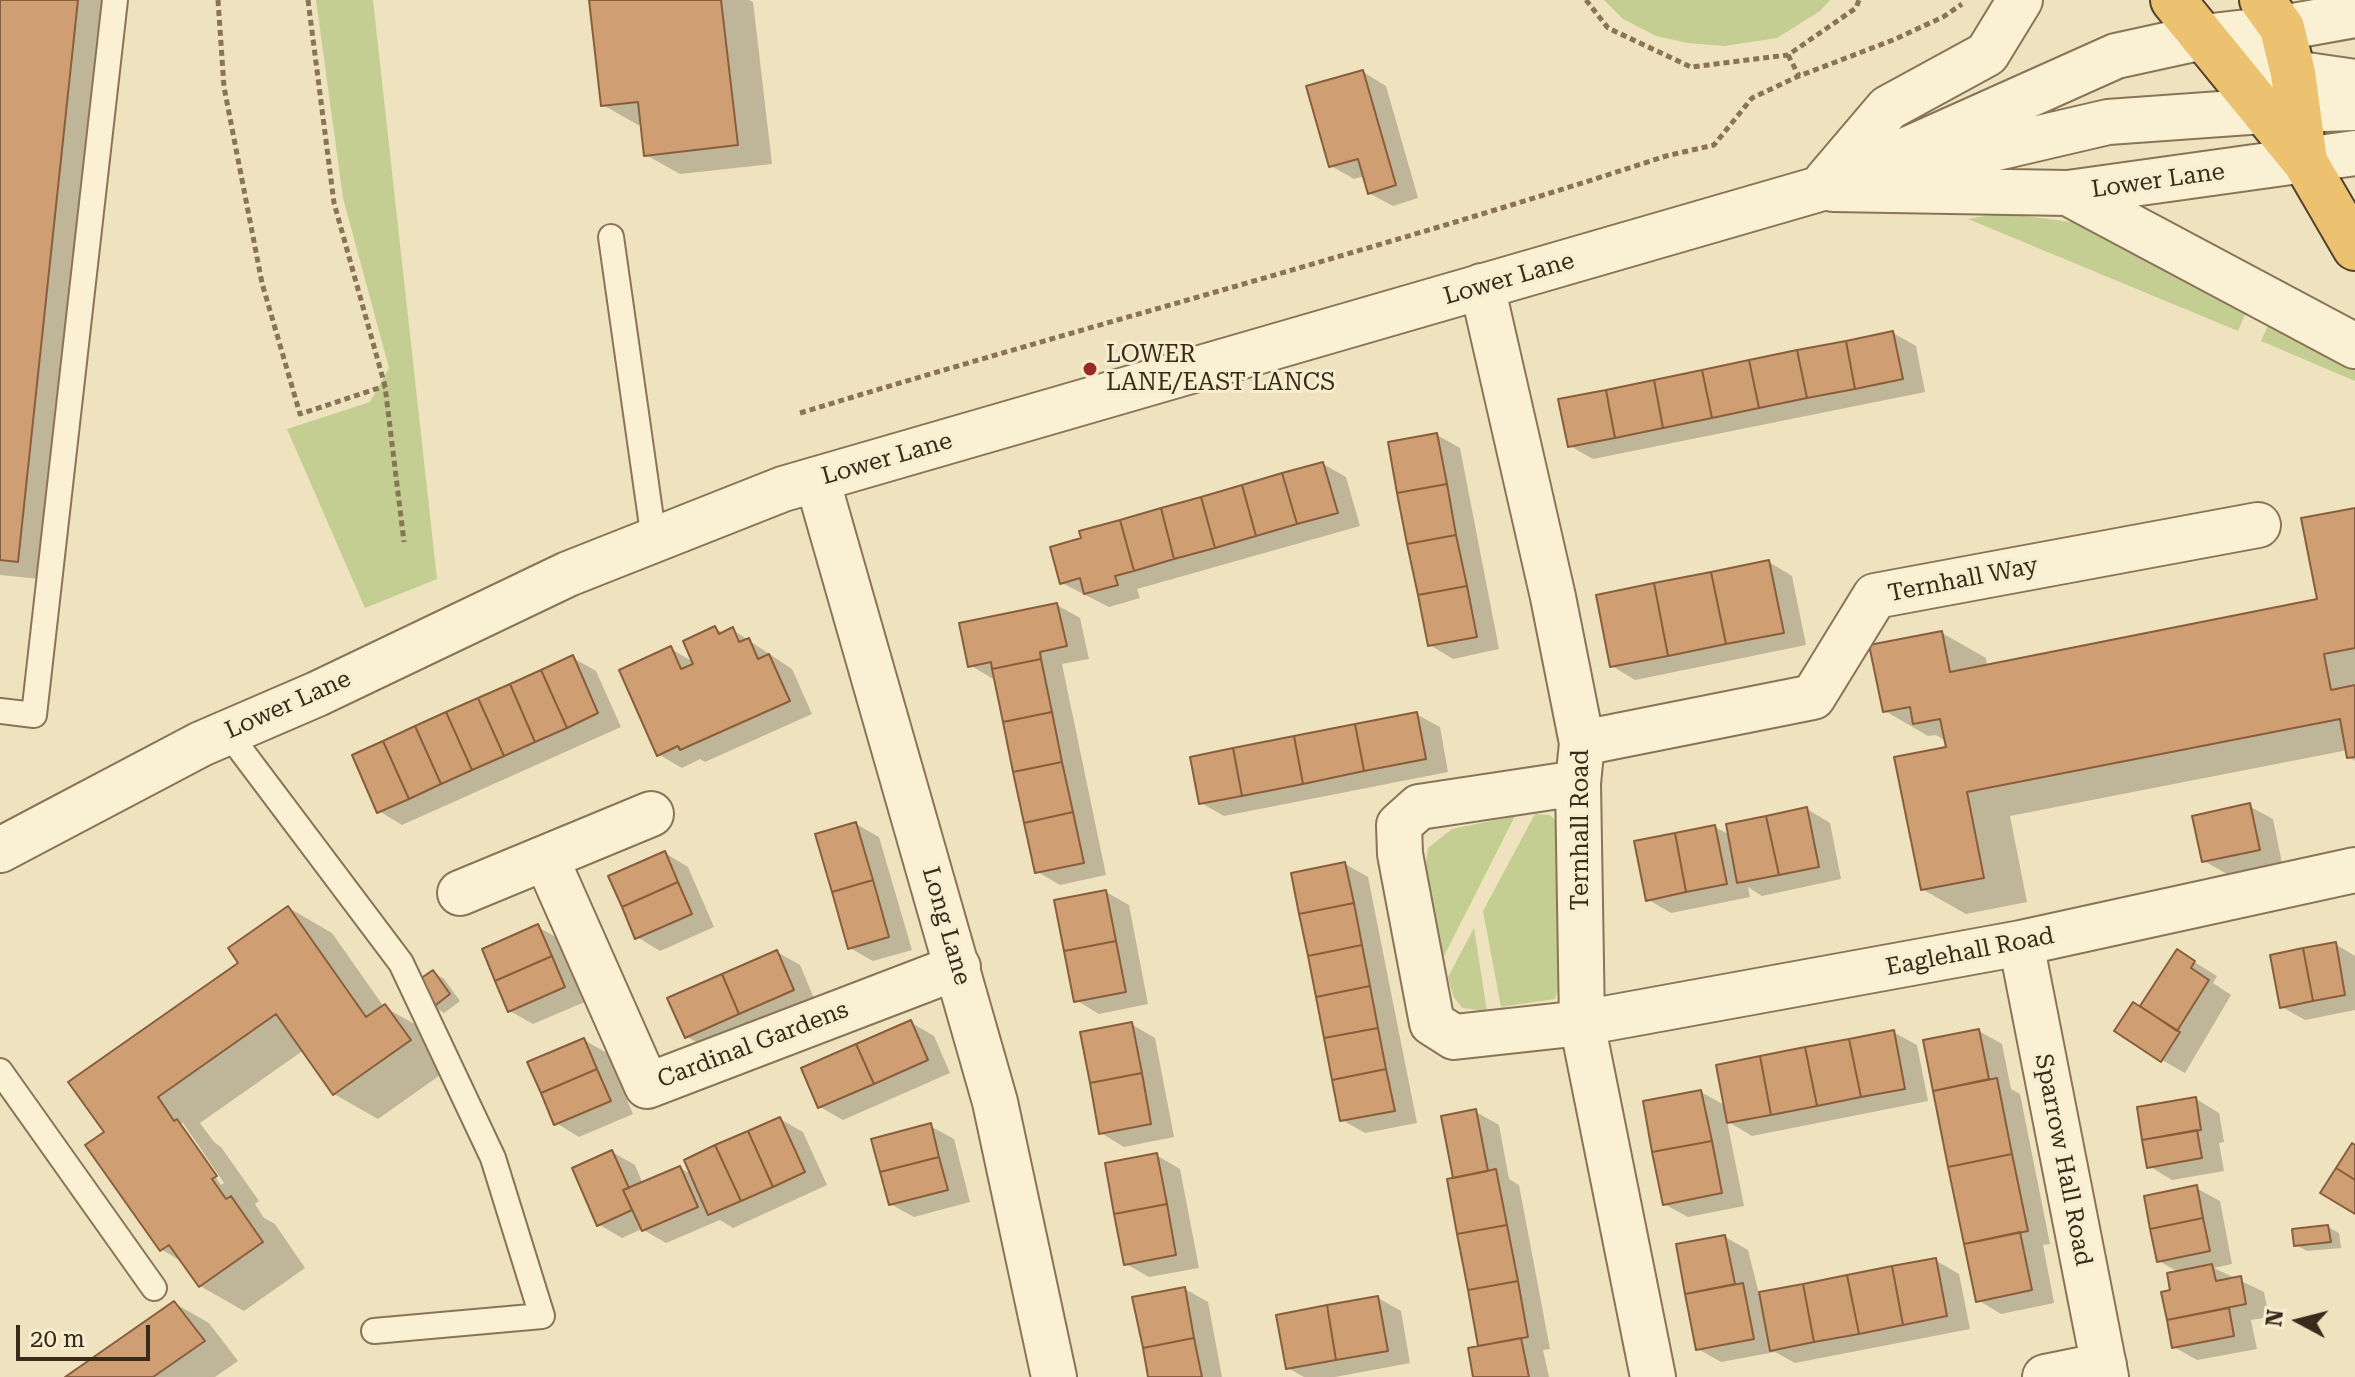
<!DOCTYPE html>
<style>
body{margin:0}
#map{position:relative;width:2355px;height:1377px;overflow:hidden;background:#efe3bf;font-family:"Roboto Serif",serif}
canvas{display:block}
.north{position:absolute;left:2259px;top:1281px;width:80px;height:80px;-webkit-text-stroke:6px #f7edcf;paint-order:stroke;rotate:277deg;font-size:22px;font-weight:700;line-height:32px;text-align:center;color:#382b1c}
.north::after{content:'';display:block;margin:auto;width:28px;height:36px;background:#382b1c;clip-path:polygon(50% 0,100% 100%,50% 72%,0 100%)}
.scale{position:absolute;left:16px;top:1325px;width:134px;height:36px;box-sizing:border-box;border:4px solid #382b1c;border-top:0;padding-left:10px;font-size:24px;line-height:28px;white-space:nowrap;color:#382b1c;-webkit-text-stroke:6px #f7edcf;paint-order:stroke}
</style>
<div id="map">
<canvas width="2355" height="1377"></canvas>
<div class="north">N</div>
<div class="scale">20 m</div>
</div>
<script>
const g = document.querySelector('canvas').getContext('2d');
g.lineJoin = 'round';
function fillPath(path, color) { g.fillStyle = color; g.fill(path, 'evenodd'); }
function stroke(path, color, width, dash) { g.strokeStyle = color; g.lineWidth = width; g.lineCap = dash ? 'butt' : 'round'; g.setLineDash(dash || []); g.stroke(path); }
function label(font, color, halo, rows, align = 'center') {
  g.font = font + ' "Roboto Serif",serif'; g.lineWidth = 6; g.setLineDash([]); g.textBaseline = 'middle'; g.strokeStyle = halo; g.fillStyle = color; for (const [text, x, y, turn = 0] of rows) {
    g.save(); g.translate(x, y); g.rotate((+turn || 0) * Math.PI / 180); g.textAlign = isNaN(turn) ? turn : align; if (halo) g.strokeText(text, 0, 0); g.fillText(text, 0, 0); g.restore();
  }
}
const green = new Path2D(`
 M316,0H373L437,579L365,608L287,429L370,402L389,368L343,198Z
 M1604,0H1830L1820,11L1777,38L1724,46L1688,43L1656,36L1623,19Z
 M2001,213L2072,222L2248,308L2238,331L1968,219Z
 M2271,319L2299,332L2355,369V381L2261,341Z
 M1535,814L1550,815L1561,826V980L1555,999L1501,1007L1483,911Z
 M1515,816L1443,958L1426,864L1428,848L1452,829Z
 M1474,928L1487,1011L1462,1008L1453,996L1448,977Z`);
const shadow = new Path2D(`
 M0,0H114L52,580L0,575Z
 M591,0H749L753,2L772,164L680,174L646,155L642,124L638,125L603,105Z
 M1363,72L1386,86L1418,198L1393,206L1369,193L1365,176L1354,179L1331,166Z
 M1893,333L1916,346L1925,392L1593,459L1570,446Z
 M1437,435L1460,448L1499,649L1453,659L1430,645Z
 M1323,464L1346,477L1360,526L1137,589L1140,598L1109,607L1062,583Z
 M2355,510V761L2349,757L2348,750L2010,816L2027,902L1966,914L1922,889L1948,748L1946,741L1936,735L1928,736L1885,711L1942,633L1986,658L1987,667L2319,601Z
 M1769,562L1792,576L1806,645L1635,680L1612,666Z
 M1057,605L1080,618L1089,659L1062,664L1106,875L1060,885L1036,871L996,678L993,679L970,665Z
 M715,628L724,634L733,630L792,669L812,714L705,762L700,759L682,768L658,754L671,649L695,663Z
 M573,658L596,671L621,727L402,825L379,811Z
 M1416,714L1440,727L1448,772L1224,816L1201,803Z
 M2249,806L2273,819L2282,863L2227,874L2204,861Z
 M1807,809L1830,823L1841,879L1762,896L1748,887L1750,897L1671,913L1647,899L1715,827L1730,835Z
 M856,824L879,837L912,950L873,961L850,948Z
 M665,853L688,867L714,927L660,951L637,937Z
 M1345,864L1368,877L1417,1123L1365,1133L1342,1120Z
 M1106,892L1129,905L1148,1004L1099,1014L1076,1000Z
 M289,908L332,933L384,1007L429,1032L453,1066L378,1119L334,1094L304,1050L200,1123L214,1142L221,1147L259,1201L255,1204L264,1218L275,1224L305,1268L244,1311L200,1286L184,1263L161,1249L107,1133L241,964ZM178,1123H183L224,1183L221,1185Z
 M538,927L561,940L587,1001L533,1024L510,1011Z
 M2335,944L2355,956V1010L2305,1020L2282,1007Z
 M777,952L800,965L816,1003L710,1050L686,1036Z
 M2178,952L2217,976L2213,983L2231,995L2185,1073L2162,1060L2141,1009Z
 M433,972L444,979L460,1001L444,1013L433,1006Z
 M910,1022L934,1036L950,1073L843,1120L820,1107Z
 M1131,1024L1155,1038L1174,1137L1124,1147L1101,1133Z
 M1979,1031L2002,1044L2011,1089L2020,1094L2050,1244L2043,1245L2054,1303L2001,1314L1978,1300L1925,1042Z
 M1893,1032L1917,1045L1928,1101L1752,1136L1727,1121L1744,1206L1688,1217L1664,1204L1701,1092L1726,1106Z
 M584,1040L607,1053L633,1114L579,1137L556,1123Z
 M2196,1099L2219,1113L2224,1142L2219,1143L2224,1171L2172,1180L2149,1166Z
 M1476,1112L1499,1125L1509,1179L1519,1185L1550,1349L1543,1350L1549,1377H1475L1481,1348L1449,1180L1455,1179Z
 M780,1119L803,1132L827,1185L733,1228L720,1220L666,1243L642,1229L622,1238L598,1224L612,1152L635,1165L643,1184L680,1168L693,1175Z
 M930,1126L954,1139L970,1202L914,1217L890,1204Z
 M1156,1155L1180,1169L1199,1268L1149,1277L1126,1264Z
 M2196,1188L2220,1201L2232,1264L2214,1268L2264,1292L2269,1317L2251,1320L2257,1349L2197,1360L2174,1347L2164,1293L2172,1291L2180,1273L2159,1261Z
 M2328,1227L2339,1233L2341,1248L2307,1251L2296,1245Z
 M1725,1237L1748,1250L1759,1294L1935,1260L1959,1274L1970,1329L1795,1363L1775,1352L1721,1362L1698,1349L1678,1246Z
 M1185,1289L1208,1302L1222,1377H1150Z
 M1378,1298L1401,1311L1410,1363L1335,1377H1304L1288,1368Z
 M174,1303L209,1323L238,1361L215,1377H69Z`);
const building = new Path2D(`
 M0,0H78L18,562L0,560Z
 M589,0H721L738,145L644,156L638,102L601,106Z
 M1363,70L1396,185L1368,194L1358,159L1329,167L1306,86Z
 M1893,331L1903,379L1855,389L1846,341Z
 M1846,341L1855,389L1807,398L1797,350Z
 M1797,350L1807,398L1759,408L1749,360Z
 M1749,360L1759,408L1712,418L1702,370Z
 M1702,370L1712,418L1663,428L1654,380Z
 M1654,380L1663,428L1615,438L1606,390Z
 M1606,390L1615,438L1568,447L1558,399Z
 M1437,433L1447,484L1397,493L1388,442Z
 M1323,462L1338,513L1297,524L1282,473Z
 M1282,473L1297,524L1256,536L1242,485Z
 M1447,484L1456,535L1407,544L1397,493Z
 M1242,485L1256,536L1215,548L1201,497Z
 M1201,497L1215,548L1174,559L1161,508Z
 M1161,508L1174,559L1134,571L1120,520Z
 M2355,508V648L2324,654L2331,690L2355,685V757L2347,758L2340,719L1967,792L1984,878L1921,890L1894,757L1946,747L1940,719L1913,724L1910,707L1883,712L1869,645L1942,631L1950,672L2317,599L2301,518Z
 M1120,520L1134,571L1115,576L1118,585L1084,594L1080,578L1060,584L1050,547L1081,538L1079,531Z
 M1456,535L1467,586L1418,595L1407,544Z
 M1769,560L1784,633L1726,644L1711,572Z
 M1711,572L1726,644L1668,656L1654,583Z
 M1654,583L1668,656L1610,667L1596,595Z
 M1467,586L1477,637L1428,646L1418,595Z
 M1057,603L1067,646L1040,652L1041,659L992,669L991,662L968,667L959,623Z
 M715,626L719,634L733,627L739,642L749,638L758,659L769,654L790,701L680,750L678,746L657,756L619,670L671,646L681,669L693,664L683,641Z
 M573,655L598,713L567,728L541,670Z
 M1041,659L1052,712L1003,722L992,669Z
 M541,670L567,728L535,742L510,684Z
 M510,684L535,742L504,756L478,698Z
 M478,698L504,756L472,770L446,712Z
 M446,712L472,770L441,784L415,726Z
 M1052,712L1062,762L1013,772L1003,722Z
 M1417,712L1426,759L1364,771L1355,724Z
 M1355,724L1364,771L1303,784L1294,736Z
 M415,726L441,784L409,799L383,741Z
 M1294,736L1303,784L1242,796L1233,748Z
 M383,741L409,799L377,813L352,755Z
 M1233,748L1242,796L1199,804L1190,757Z
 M1062,762L1073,812L1024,823L1013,772Z
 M2250,803L2260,850L2202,862L2192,816Z
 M1807,807L1819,867L1779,875L1766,816Z
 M1073,812L1084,863L1035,873L1024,823Z
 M1766,816L1779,875L1737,883L1726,824Z
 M856,822L873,880L832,892L815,834Z
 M1715,825L1727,884L1686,892L1675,833Z
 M1675,833L1686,892L1646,901L1634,841Z
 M665,851L678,882L622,907L608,876Z
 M1345,862L1354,903L1299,914L1291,873Z
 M873,880L889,937L848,949L832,892Z
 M678,882L692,914L635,939L622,907Z
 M1106,890L1116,941L1064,951L1054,900Z
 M1354,903L1362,945L1308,956L1299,914Z
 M288,906L366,1017L385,1004L411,1040L333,1095L276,1014L158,1097L174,1121L177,1119L217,1176L212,1179L226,1199L231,1196L263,1242L199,1287L169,1245L160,1251L85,1145L104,1132L68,1082L238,963L228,948Z
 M538,924L552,956L495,981L482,949Z
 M1116,941L1126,992L1074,1002L1064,951Z
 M2336,942L2345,995L2313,1001L2303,948Z
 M1362,945L1370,986L1316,997L1308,956Z
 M2303,948L2313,1001L2280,1008L2270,955Z
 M2177,949L2195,961L2191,968L2209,980L2177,1031L2140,1006Z
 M777,950L794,990L739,1014L722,974Z
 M552,956L565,987L508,1012L495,981Z
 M433,970L450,994L432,1008L414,983Z
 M722,974L739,1014L685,1038L667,998Z
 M1370,986L1378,1028L1324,1038L1316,997Z
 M2133,1002L2180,1032L2161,1062L2114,1031Z
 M911,1020L928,1060L874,1084L856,1044Z
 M1132,1022L1142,1073L1090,1083L1080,1032Z
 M1378,1028L1386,1069L1332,1080L1324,1038Z
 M1979,1029L1989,1079L1933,1091L1923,1040Z
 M1894,1030L1905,1089L1861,1097L1849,1039Z
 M584,1038L597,1069L541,1093L527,1062Z
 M1849,1039L1861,1097L1817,1106L1805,1047Z
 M856,1044L874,1084L818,1108L801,1068Z
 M1805,1047L1817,1106L1771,1115L1760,1056Z
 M1760,1056L1771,1115L1727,1123L1716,1065Z
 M597,1069L611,1101L554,1125L541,1093Z
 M1386,1069L1395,1111L1340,1121L1332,1080Z
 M1142,1073L1151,1124L1099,1134L1090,1083Z
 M1997,1078L2012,1154L1948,1167L1933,1091Z
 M1701,1090L1712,1141L1652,1152L1643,1101Z
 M2196,1097L2201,1130L2142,1140L2137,1107Z
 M1476,1109L1488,1171L1453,1178L1441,1116Z
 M780,1117L805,1172L773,1187L748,1131Z
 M931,1123L939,1157L880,1172L871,1139Z
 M2197,1130L2202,1158L2147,1168L2142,1140Z
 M748,1131L773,1187L741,1201L715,1145Z
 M1712,1141L1722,1193L1663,1205L1652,1152Z
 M2352,1143L2355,1145V1180L2336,1168Z
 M715,1145L741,1201L708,1215L684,1160Z
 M612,1150L629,1188L623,1190L632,1210L597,1226L572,1168Z
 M1157,1153L1167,1204L1114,1214L1105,1163Z
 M2012,1154L2028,1231L1964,1244L1948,1167Z
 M939,1157L948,1190L889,1205L880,1172Z
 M680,1166L698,1207L642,1231L623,1190Z
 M2336,1168L2355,1180V1214L2320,1193Z
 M1496,1169L1507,1225L1457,1234L1447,1179Z
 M2197,1185L2203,1218L2150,1229L2144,1196Z
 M1167,1204L1176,1255L1124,1265L1114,1214Z
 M2203,1218L2210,1251L2157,1262L2150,1229Z
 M1507,1225L1518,1281L1468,1290L1457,1234Z
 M2328,1225L2331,1242L2294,1246L2292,1229Z
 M2020,1232L2032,1290L1976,1302L1964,1244Z
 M1725,1235L1735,1284L1685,1294L1676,1244Z
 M1936,1258L1947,1316L1903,1325L1892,1266Z
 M2212,1264L2216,1281L2241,1276L2246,1304L2167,1320L2161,1292L2170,1290L2167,1273Z
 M1892,1266L1903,1325L1859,1334L1847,1275Z
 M1847,1275L1859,1334L1814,1342L1803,1284Z
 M1518,1281L1528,1337L1478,1346L1468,1290Z
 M1743,1283L1754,1339L1696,1350L1685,1294Z
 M1803,1284L1814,1342L1770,1351L1759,1292Z
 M1185,1287L1194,1338L1143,1348L1132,1297Z
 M1378,1296L1388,1351L1336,1360L1327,1305Z
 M174,1301L205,1341L153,1377H65Z
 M1327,1305L1336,1360L1286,1369L1276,1315Z
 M2229,1308L2234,1336L2172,1348L2167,1320Z
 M1194,1338L1202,1377H1148L1143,1348Z
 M1521,1338L1529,1377H1473L1468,1348Z`);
const path = new Path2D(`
 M218,0L224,87L262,283L300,414L385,386
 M308,0L334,203L385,386L404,542
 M1586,0L1608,28L1691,67L1788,55L1856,8L1859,0
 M1788,55L1799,76
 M800,413C1088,325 1380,250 1666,156L1714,145L1752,98L1799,76L1893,40L1943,17L1962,4`);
const service = new Path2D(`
 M611,237L654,540
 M0,711L34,715L115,0
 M228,733L401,963L493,1158L542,1316L374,1331
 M0,1071L154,1288`);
const minor = new Path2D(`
 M1482,286L1553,597L1582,743L1578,783L1582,1023L1653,1377
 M1582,743L1813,697L1875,596L2258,525
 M1578,783L1419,807L1399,825L1400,854L1432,1023L1454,1037L1582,1023L2021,943L2355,870
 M546,858L647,1086L958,967
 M460,893L651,814
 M2021,943L2106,1377
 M2045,1377L2104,1365`);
const tertiary = new Path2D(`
 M2209,39L2293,73L2355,82
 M1915,167L2108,122L2263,111L2355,108
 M1826,181L1888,108L1987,54L2020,0
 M1833,189L2068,193L2355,153
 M2068,193L2355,346
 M817,479L995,1102L1054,1377
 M0,850L201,744L317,694L568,574L783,489L1819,189L2116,56L2203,37L2282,28L2355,15`);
const trunk = new Path2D(`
 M2173,0L2305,162L2355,248
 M2262,0L2282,28L2293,73L2305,162`);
const markers = [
 [1090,369,8,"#9a2924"]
];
const streetNames = [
 ["Lower Lane",2158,181,-8],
 ["Lower Lane",1509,279,-16],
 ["Lower Lane",887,459,-16],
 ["Ternhall Way",1963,580,-11],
 ["Lower Lane",288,705,-24],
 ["Ternhall Road",1581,830,-90],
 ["Long Lane",946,926,74],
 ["Eaglehall Road",1970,952,-11],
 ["Cardinal Gardens",753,1045,-21],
 ["Sparrow Hall Road",2063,1160,79]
];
const poiNames = [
 ["LOWER",1106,355],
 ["LANE/EAST LANCS",1106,383]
];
fillPath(green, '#c4ce93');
fillPath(shadow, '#0003');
fillPath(building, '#cf9e73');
stroke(building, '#895e3c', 2);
stroke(service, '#897457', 28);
stroke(minor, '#897457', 48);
stroke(tertiary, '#897457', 48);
stroke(trunk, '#56412c', 48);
stroke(path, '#897457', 5, [6, 4]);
stroke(service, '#faf0d3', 24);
stroke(minor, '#faf0d3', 44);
stroke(tertiary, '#faf0d3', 44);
stroke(trunk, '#ecc170', 44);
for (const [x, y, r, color] of markers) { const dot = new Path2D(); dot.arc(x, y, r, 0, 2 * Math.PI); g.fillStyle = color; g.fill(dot); stroke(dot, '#f7edcf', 3); }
label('24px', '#382b1c', '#f7edcf', streetNames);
label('24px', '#382b1c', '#f7edcf', poiNames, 'left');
</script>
